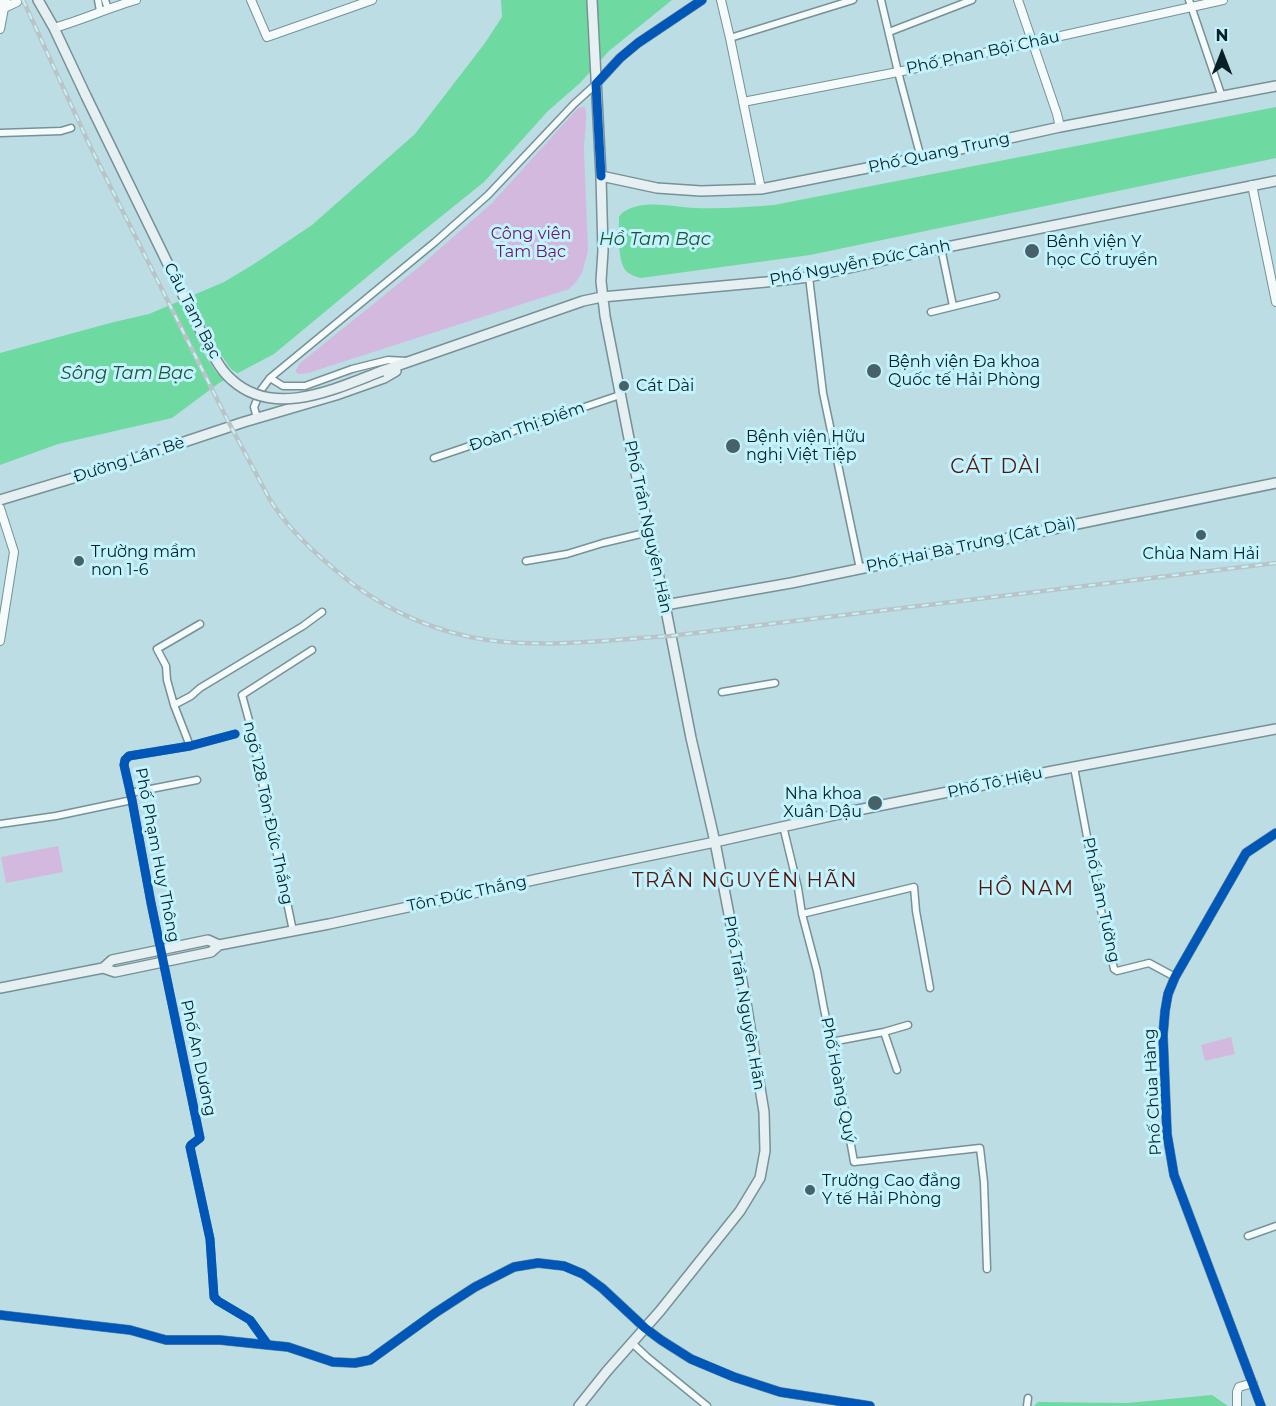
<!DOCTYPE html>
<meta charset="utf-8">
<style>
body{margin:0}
#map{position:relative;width:1276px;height:1406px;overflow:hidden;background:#bcdde4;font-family:Montserrat,sans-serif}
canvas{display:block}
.north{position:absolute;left:1192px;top:24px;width:60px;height:60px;-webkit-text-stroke:4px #c2f3fe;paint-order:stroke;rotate:0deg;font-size:16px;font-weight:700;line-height:24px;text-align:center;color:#072025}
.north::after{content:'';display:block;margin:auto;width:21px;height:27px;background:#072025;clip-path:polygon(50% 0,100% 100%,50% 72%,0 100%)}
</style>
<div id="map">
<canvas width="1276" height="1406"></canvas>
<div class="north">N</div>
</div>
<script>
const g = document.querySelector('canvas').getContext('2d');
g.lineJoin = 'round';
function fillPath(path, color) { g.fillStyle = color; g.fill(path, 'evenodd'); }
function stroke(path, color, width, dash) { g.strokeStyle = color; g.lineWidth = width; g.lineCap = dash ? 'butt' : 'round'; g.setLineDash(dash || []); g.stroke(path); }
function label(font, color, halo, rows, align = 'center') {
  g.font = font + ' Montserrat,sans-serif'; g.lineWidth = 6; g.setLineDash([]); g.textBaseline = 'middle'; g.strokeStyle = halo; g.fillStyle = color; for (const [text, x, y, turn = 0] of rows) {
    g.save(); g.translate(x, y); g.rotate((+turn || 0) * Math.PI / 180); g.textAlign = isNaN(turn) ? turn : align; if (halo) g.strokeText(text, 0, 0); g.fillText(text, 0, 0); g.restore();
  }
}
const green = new Path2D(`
 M583,107H585C588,117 584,140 584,152L588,251L582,273L576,282L569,289L308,373L298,374L296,372V370L299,364L419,267L492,203L578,108Z
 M58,846L63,872L6,883L1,857Z
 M1231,1037L1235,1054L1205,1061L1201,1045Z`);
const water = new Path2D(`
 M501,0H672L609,51L580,83L548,111L484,182L397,252L274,354L219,383L172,418L58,444L0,465V353L114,322L149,314L224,282L254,264L312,225L415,134L485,43L502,17Z
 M1276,107V158L810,255L641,278C636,277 631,275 627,272C617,262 619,231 619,217C623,210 631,208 638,206C657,202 676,207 695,208C721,209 748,207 774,205Z
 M1212,1395L1228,1406H1034L1038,1402L1127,1403Z`);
const pier = new Path2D(`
 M190,294L219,352L231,369L240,375L228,382L217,373L206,357L178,299Z`);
const minor = new Path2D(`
 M98,0L100,11
 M105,0L108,9
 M881,0L898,72L921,158
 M1189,0L1222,97
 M889,32L972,0
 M730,38L853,0
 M0,133L61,131L71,128
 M941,248L953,306
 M809,277L823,393L860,569
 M931,312L996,296
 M270,378L283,386H305L352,369L388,360L407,361
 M257,418L254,407L261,390L270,378L435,242L488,195L574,104L596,84
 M434,458L620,395
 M526,561L567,554L603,543L649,532
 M722,692L775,683
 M174,705L191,696L200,688L303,626L322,612
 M235,734L190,746L129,756L125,760L124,765L132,800L151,903L200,1138L191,1145L190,1147L210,1239L214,1297L218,1301L250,1320L268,1345
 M190,746L174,705L167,680L166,666L157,649L200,624
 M1074,767L1099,901L1114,969L1117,971L1149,963L1175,977
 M130,793L197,780
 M0,824L56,816L132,800
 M783,826L798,888L802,914L817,971L824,1009L839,1078L854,1162L980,1148L984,1182L987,1269
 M802,914L914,887L916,911L930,988
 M293,931L250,724L242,695L312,650
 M884,1032L897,1070
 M831,1042L884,1032L908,1025
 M1248,1236L1276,1226
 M631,1342L647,1357L707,1406
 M1027,1406L1028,1398`);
const tertiary = new Path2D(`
 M251,0L267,37L372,0
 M721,0L730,38L761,189
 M1018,0L1057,114L1060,127
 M0,3L6,0
 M54,28C82,20 108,8 136,0
 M0,29L4,8L17,2
 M596,84L620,58L638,43L702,0
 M743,102L898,72L1223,0
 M1252,185L1276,302
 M0,508L14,552L0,641
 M0,1315L130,1330L166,1340H220L268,1345L288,1347L333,1362L355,1363L370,1360L435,1313L475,1287L514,1267L538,1263L564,1266L583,1274L602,1288L645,1328L661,1340L691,1359L734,1377L780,1392L870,1406
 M1237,1406V1392L1239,1387L1253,1383
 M1261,1406L1174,1175L1167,1134L1163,1035L1165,1011L1168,994L1175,977L1246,853L1276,833`);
const secondary = new Path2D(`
 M38,0L54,28L86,96
 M601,176L657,188L701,191L761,189L933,155L1060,127L1276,86
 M382,371L583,301L602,297L766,282L809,277L907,255L1276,181
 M0,500L103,469L244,422L336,395L384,378L396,371
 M665,605L791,583L1276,483
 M103,968L112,960L208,940L219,945
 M0,988L103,968L115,972L211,952L219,945L329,924L580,870L715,842L853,811L1053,771L1276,729
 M579,1406L607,1371L660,1311L740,1211L760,1178L765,1151L764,1112L745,997L715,842L691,738L665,605L634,464L605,316L601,281L603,251L601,176L592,0`);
const rail = new Path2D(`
 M23,0L90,146L228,421L269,498C285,525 309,548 333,568C372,602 419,626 470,637C533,650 606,640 670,636L1276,563`);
const secondaryBridge = new Path2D(`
 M86,96L204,338C212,352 219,369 232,380C275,419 337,388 382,371`);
const cycleway = new Path2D(`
 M601,176L596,84L620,58L638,43L702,0
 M235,734L190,746L129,756L125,760L124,765L132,800L151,903L200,1138L191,1145L190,1147L210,1239L214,1297L218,1301L250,1320L268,1345
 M0,1315L130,1330L166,1340H220L268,1345L288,1347L333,1362L355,1363L370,1360L435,1313L475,1287L514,1267L538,1263L564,1266L583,1274L602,1288L645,1328L661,1340L691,1359L734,1377L780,1392L870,1406
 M1261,1406L1174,1175L1167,1134L1163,1035L1165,1011L1168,994L1175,977L1246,853L1276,833`);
const markers = [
 [1032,251,8,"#466268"],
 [874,371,8,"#466268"],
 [624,386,6,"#466268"],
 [733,446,8,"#466268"],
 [1201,535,6,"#466268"],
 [79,561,6,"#466268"],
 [875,803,8,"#466268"],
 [810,1190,6,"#466268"]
];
const streetNames = [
 ["Phố Phan Bội Châu",983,53,-12],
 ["Phố Quang Trung",939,153,-12],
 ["Phố Nguyễn Đức Cảnh",860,263,-11],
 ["Cầu Tam Bạc",192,311,63],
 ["Đoàn Thị Điểm",527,427,-19],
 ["Đường Lán Bè",129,460,-18],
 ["Phố Trần Nguyên Hãn",648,527,78],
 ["Phố Hai Bà Trưng (Cát Dài)",971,545,-12],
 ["Phố Tô Hiệu",995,783,-12],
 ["ngõ 128 Tôn Đức Thắng",268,813,78],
 ["Phố Phạm Huy Thông",157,855,79],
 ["Tôn Đức Thắng",467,894,-12],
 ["Phố Lâm Tường",1101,900,78],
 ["Phố Trần Nguyên Hãn",744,1003,80],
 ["Phố An Dương",198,1058,78],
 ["Phố Hoàng Quý",838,1080,79],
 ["Phố Chùa Hàng",1153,1092,-93]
];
const parkNames = [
 ["Công viên",531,234],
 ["Tam Bạc",531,252]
];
const poiNames = [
 ["Bênh viện Y",1046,242],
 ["học Cổ truyền",1046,260],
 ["Bệnh viện Đa khoa",888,362],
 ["Quốc tế Hải Phòng",888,380],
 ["Cát Dài",636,386],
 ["Bệnh viện Hữu",746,437],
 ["nghị Việt Tiệp",746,455],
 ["Trường mầm",91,552],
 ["non 1-6",91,570],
 ["Chùa Nam Hải",1201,554,"center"],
 ["Nha khoa",862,794,"right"],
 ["Xuân Dậu",862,812,"right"],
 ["Trường Cao đẳng",822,1181],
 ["Y tế Hải Phòng",822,1199]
];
const waterNames = [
 ["Hồ Tam Bạc",655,240],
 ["Sông Tam Bạc",127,374]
];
const quarterNames = [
 ["CÁT DÀI",996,467],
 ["TRẦN NGUYÊN HÃN",745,881],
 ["HỒ NAM",1026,889]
];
fillPath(green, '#d4b9de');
fillPath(water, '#6fd9a2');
fillPath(pier, '#bcdde4');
stroke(minor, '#779196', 9);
stroke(tertiary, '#779196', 10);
stroke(secondary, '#779196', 12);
stroke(minor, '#f5fafb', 6);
stroke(tertiary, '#f5fafb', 8);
stroke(secondary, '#e6eff1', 9);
stroke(rail, '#bac4c6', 4.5);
stroke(rail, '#c2f3fe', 2, [7]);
stroke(secondaryBridge, '#779196', 12, []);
stroke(secondaryBridge, '#e6eff1', 9);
stroke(cycleway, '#0057b8', 9);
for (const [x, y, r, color] of markers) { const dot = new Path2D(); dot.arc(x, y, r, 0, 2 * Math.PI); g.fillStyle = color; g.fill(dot); stroke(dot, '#c2f3fe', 2); }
label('16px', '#072025', '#c2f3fe', streetNames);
label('16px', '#721367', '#c2f3fe', parkNames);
label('16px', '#072025', '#c2f3fe', poiNames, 'left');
label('italic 18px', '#205434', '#c2f3fe', waterNames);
g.letterSpacing = '1.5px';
label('20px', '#571507', '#c2f3fe', quarterNames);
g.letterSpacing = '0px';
</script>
